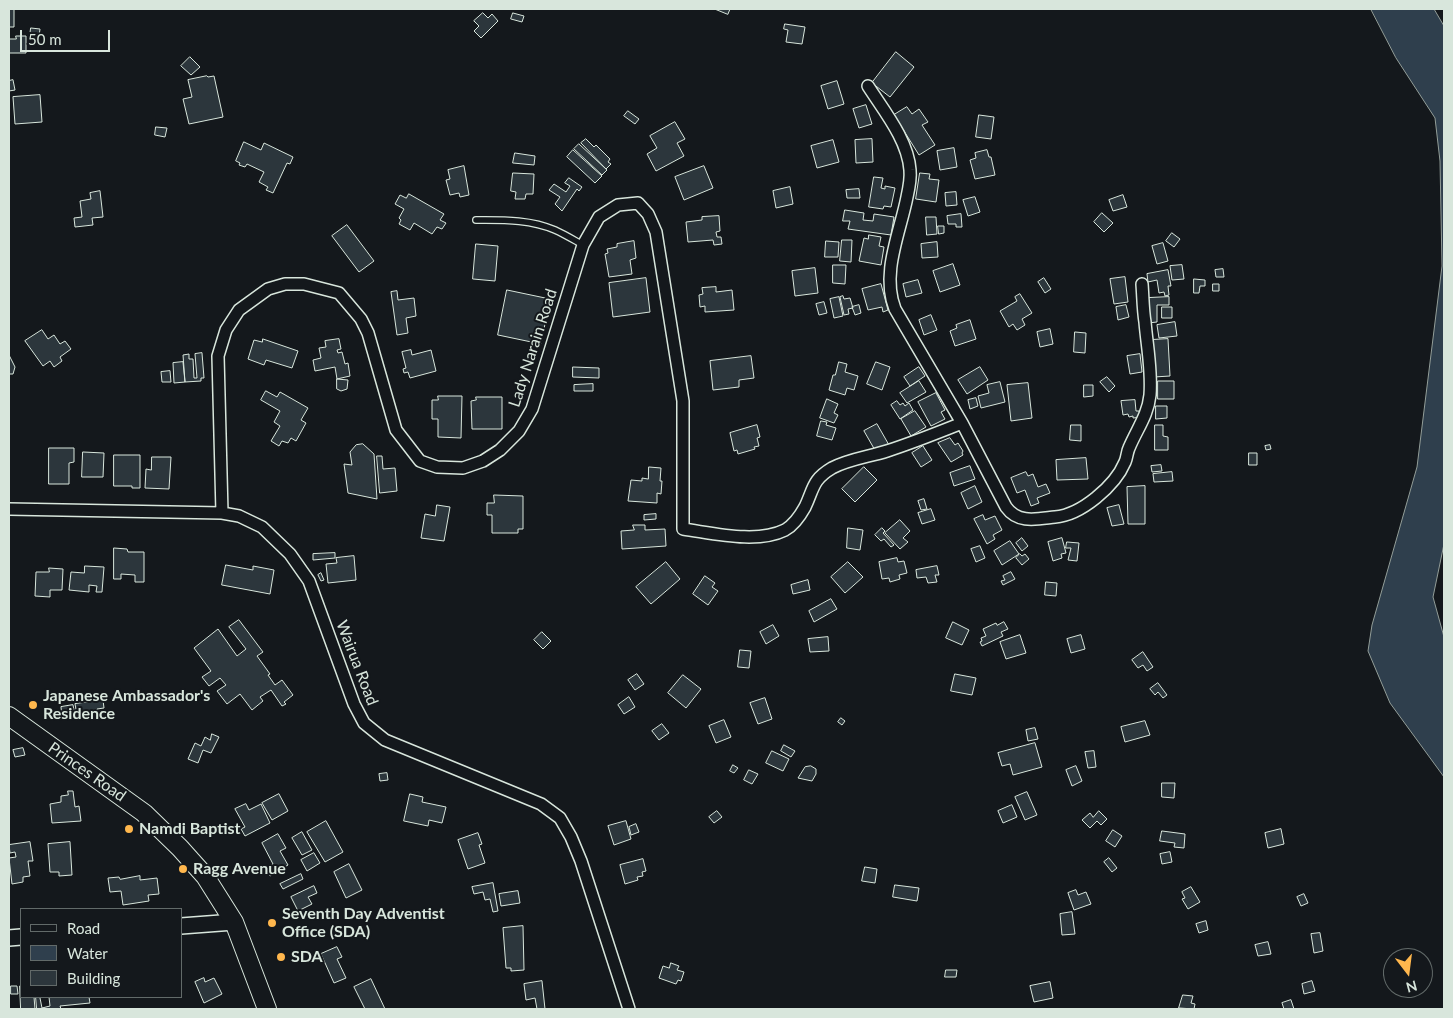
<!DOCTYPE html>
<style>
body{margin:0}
#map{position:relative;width:1453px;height:1018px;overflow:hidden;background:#14181c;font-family:Lato,sans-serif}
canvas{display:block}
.frame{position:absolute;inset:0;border:10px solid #d8e6dc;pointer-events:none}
.legend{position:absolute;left:20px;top:908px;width:162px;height:90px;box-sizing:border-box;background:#14181c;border:1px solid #626a69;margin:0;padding:6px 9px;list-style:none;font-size:15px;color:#d8e6dc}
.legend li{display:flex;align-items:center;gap:10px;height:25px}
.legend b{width:25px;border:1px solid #626a69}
.north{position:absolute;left:1383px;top:948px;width:50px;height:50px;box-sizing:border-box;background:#14181c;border:1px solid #626a69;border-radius:50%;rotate:165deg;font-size:14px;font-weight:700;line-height:20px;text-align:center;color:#d8e6dc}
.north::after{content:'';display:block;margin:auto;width:18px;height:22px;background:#ffb74d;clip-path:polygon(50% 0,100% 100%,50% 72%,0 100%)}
.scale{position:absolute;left:20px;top:30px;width:90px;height:22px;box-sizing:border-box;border:2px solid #d8e6dc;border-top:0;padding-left:6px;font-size:15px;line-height:18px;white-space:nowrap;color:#d8e6dc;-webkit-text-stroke:4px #14181c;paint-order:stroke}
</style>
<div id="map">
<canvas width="1453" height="1018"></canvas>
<div class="frame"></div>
<ul class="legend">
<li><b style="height:6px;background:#14181c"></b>Road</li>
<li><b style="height:14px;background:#2f3f4d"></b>Water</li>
<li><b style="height:14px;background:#2c363c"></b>Building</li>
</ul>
<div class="north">N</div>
<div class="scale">50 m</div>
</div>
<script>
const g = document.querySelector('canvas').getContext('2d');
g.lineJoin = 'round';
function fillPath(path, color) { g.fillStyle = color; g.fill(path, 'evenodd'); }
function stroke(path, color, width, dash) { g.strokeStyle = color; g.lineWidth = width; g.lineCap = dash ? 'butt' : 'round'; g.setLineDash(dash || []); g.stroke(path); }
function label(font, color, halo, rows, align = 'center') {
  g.font = font + ' Lato,sans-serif'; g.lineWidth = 4; g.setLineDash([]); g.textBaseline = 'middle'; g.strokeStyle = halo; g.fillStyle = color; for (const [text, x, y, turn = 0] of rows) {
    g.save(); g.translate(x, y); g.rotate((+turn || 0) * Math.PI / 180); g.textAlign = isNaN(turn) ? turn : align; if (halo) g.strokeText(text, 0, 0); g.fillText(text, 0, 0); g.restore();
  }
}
const water = new Path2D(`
 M1371,9H1434L1444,26V544L1433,597L1444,637V777L1390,703L1368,651L1372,625L1417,467L1442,266L1440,161L1435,118L1396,58Z`);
const building = new Path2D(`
 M9,9H14V27H9Z
 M715,9H730L728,14Z
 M483,13L488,18L492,14L498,21L481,38L474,31L479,26L474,21Z
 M513,13L524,16L522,22L511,19Z
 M785,24L805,27L802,44L786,42L788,30L784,29Z
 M31,28L40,29L39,36H30Z
 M16,36H26V53H9V58V39H16Z
 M896,52L914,67L890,97L872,83Z
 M190,57L200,67L191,75L181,66Z
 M207,76L208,77L214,76L223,117L189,124L183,99L192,97L188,80Z
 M13,80L15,90L9,91V81Z
 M837,81L844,104L828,109L821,86Z
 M40,95L42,122L15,124L13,97Z
 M866,105L872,124L859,128L853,109Z
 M907,107L912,114L919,109L928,122L922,125L935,145L919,155L894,115Z
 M628,111L639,119L635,124L624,116Z
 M979,115L994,117L991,139L976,137Z
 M675,122L685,139L677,143L684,156L656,171L647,154L657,148L650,136Z
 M156,127L167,128L165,137L155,135Z
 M586,139L594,147L596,145L610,159L608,162L611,164L606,169L581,143Z
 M872,139L873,162L856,163L855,140Z
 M833,140L839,162L817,168L811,146Z
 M244,142L261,150L264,143L293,157L290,164L287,163L273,193L266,190L268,187L259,182L264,172L247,164L245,167L239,165L240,163L236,161Z
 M579,144L607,170L602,175L574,149Z
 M954,148L957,167L940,170L937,151Z
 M573,150L602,176L595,183L567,157Z
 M987,150L989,157H991L995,175L975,179L970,160L976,158L975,153Z
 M515,153L535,156L534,165L513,163Z
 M464,166L469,195L460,197L459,193L450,195L446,180L450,179L448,170Z
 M704,166L713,188L684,200L675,177Z
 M513,173L534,174L533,194H526L525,199H515L516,192L511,191Z
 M920,173L930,174L929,179L939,180L936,202L916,199Z
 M874,177L883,178L881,188L885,189V186L895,188L891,207L884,206L883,209L869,207Z
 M569,178L582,187L579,191L577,189L562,211L555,204L560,197L549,190L554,184L566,192L570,186L565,183Z
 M790,187L793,204L776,208L773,191Z
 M859,189L860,198H847L846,190Z
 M100,191L103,217L92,218L93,225L75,227L74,218L82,217L80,201L91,199L90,193Z
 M956,192L957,205L946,206L945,193Z
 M409,194L444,214L440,220L446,223L442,229L437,227L432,234L414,223L410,230L399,224L401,220L399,218L404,209L395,204L400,195L406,198Z
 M1123,195L1127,207L1113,211L1109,200Z
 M975,197L980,212L968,216L963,200Z
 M845,210L864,213L863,220L873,221L874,214L894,217L891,235L848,229L850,221H843Z
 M1102,213L1113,223L1104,232L1094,222Z
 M961,214L962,227H956V224H948L947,216Z
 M719,216L720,231L716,232L717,237H721L722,244L714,245L713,240L688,242L686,222L702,220V217Z
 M926,217H936L937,234L927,235Z
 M347,225L374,261L359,272L332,236Z
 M938,226H944V233L939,234Z
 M1172,233L1180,239L1174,247L1166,241Z
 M869,235L881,237L879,246L884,247L881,265L859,261L864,238L868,239Z
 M842,240H852L851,262L840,261Z
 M634,241L636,258L630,260L632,274L609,277L605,254L608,253L607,249L617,247V244Z
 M826,241L839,242L838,257H825Z
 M937,242L938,257L922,258L921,244Z
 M1163,243L1168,261L1157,264L1152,246Z
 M476,244L498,246L495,281L473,279Z
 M953,264L960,285L940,292L933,271Z
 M833,265H846L845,284L833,283Z
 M1182,265L1184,279L1172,280L1170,266Z
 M815,268L818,293L795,296L792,271Z
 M1223,269L1224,277H1216L1215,270Z
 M1168,270L1171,286H1168L1169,295L1165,296L1164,292L1159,293L1157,280L1148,282L1147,274Z
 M1125,277L1128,302L1114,304L1110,279Z
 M646,278L650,312L613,317L609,283Z
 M1044,278L1051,289L1045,293L1038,282Z
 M1194,279L1205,280V286H1200L1199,293H1194Z
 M918,280L922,293L906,297L903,284Z
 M881,284L888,310L883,312L882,307L868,310L862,289Z
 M1213,284H1219V291H1213Z
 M716,287V292L732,290L734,310L705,312V306L700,307L699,295L703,294L702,288Z
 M507,290L550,299L541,344L498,335Z
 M397,291L398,300L414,298L416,316L406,318L408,333L397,335L391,292Z
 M1020,294L1032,313L1022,319L1025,325L1017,330L1013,324L1009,327L1000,311L1017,301L1015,297Z
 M843,296L844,299L850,298L853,308L848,309L849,314L844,315L840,297Z
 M839,297L843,316L834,318L830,299Z
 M1169,297V305H1157V322L1148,323V298Z
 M824,302L827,313L819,315L816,304Z
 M859,305L861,313L855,315L852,307Z
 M1126,305L1129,317L1118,320L1116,307Z
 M1162,307H1172V318H1162Z
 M931,315L937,330L924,335L919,320Z
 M970,320L976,339L955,346L950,331L957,328L956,325Z
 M1175,322L1177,336L1159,338L1157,325Z
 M1050,329L1053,344L1040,347L1037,332Z
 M42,330L48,339L54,335L60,344L65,341L71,349L60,357L62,361L54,367L50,361L43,366L25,341Z
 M1075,332L1086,333L1085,353L1074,352Z
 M263,339L298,351L292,368L266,360L264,365L248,359L254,340L262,342Z
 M339,339L341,349L337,350L338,353L342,352L345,364L348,363L350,376L337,379L335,367L315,371L313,360L321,358L319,348L326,347L325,341Z
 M1168,339L1170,376L1154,377L1151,340Z
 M411,350L412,355L431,350L436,371L410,378L408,372L404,373L403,369L406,368L402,352Z
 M202,353L204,378H201V381L185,382L183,355L189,354V359H193L194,378H197L195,354Z
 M1140,354L1142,372L1130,374L1127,356Z
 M9,355L15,367L13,374H9Z
 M751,356L754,378L739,380V387L713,390L710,361Z
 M183,362L185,382L174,383L173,363Z
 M839,362L847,364L845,372L858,376L854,390L847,388L845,395L829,390L833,375H835Z
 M876,362L890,367L882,390L867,384Z
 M573,367L599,368V378L573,377Z
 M919,367L925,376L910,386L904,377Z
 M980,367L988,380L967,394L958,380Z
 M170,371L171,382H162L161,372Z
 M1107,377L1115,386L1109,392L1100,382Z
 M337,379L348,380L347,389L341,391L337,389Z
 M919,381L926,392L907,403L900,393Z
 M1158,381H1174V399H1158Z
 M1000,382L1005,402L981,408L978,396L989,393L987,385Z
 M1028,383L1032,418L1011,421L1007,385Z
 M593,384V391H574V385Z
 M1084,385H1093V396L1084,397Z
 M266,391L277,397L280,392L308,408L301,420L306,423L296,441L291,438L288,443L282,441L279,446L271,441L280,426L274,422L280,411L261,400Z
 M936,393L945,410L941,412L945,419L931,426L918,402Z
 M438,396H462L461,438L438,437V419H432V400H438Z
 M476,397H502V429H472L471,401L476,400Z
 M976,398L978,406L970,409L968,400Z
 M827,399L838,404L834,413L838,415L834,423L820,418Z
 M1135,400L1136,411H1139L1142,417L1133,418V416L1129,417L1128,414L1123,415L1121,401Z
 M897,401L900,405L903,403L905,406L909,403L913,410L900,419L891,405Z
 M1156,406H1167V418L1156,419Z
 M915,411L926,427L911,436L901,419Z
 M821,421L827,422L826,425L836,428L832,440L817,436Z
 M877,424L889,445L876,452L864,431Z
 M757,425L760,437L757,438L759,446L754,447L755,449L738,454L737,450L734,451L730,433Z
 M1071,425H1081V441L1070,440Z
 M1155,425H1163V436L1168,437V450H1155Z
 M950,438L955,445L958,443L963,451L962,453L963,455L951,462L938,443Z
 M363,444L374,454L377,499L348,493L344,464L352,465L350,452L356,445Z
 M1270,445L1271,449L1266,450L1265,446Z
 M923,446L932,460L921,467L912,453Z
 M49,448H74V462L69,463V484H49Z
 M83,452L104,453L103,477H82Z
 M1249,453H1257V465H1249Z
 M114,455H140V488H132V486H114Z
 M377,456H382L383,469L395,468L397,491L380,493Z
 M152,457H171L169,489L145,488L146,469L151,470Z
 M1086,458L1088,479L1057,480L1056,460Z
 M1161,465L1162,471L1152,472L1151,466Z
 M970,466L975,479L954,486L950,473Z
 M649,467L661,468L660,481H662L661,494L657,493V503L628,501L631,480L642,481V478L648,479Z
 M864,467L877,480L855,502L842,489Z
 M1026,472L1028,476L1033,474L1038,487L1046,484L1050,493L1037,498L1039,503L1031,506L1025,490L1017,493L1011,478Z
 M1172,472L1173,481L1154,482L1153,474Z
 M975,486L982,502L968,509L961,493Z
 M1145,486V524H1128L1127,487Z
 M494,495L523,496V529H518V533H492V515H487V503H494Z
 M924,499L927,509L921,510L918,501Z
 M437,505L450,507L444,541L421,538L425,514L435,516Z
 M1119,505L1124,524L1112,526L1107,508Z
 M931,509L935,520L922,524L918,513Z
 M656,514V519L644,520V515Z
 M983,515L985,520L995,516L1002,530L993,535L995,539L987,544L974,519Z
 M900,520L910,531L903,538L908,542L900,549L885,533Z
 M633,525H645V530L665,529L666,546L622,549L621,531L634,530Z
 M848,528L863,530L860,550L847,548Z
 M882,528L885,531L883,533L894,545L891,547L884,539L881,541L875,535Z
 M1022,538L1028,546L1022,551L1016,543Z
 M1062,538L1066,553L1061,554L1062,558L1053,561L1048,542Z
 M1010,541L1019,554L1002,565L994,551Z
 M1067,542L1079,543L1077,561L1068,560L1071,548H1066Z
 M980,546L985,558L976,562L971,549Z
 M114,548L127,549L128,552H144V582H135V575L121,574V579H114Z
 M335,553V558L313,560V554Z
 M1020,554L1022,556L1025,554L1029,559L1022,565L1016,558Z
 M354,556L356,580L328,583L326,564L337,563L336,558Z
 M897,558L898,562L904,561L907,573L899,575L900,579L890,582L889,578L882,579L879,562Z
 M666,562L680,579L651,604L636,587Z
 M848,562L863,577L845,593L831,577Z
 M226,565L253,570V566L274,570L270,594L222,585Z
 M85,566L104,567L102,592H96L97,586L89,585V592L69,590L71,572L84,573Z
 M937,566L939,575H935L937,582L928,583L926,577L917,578L916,570Z
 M49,568L63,569L62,590H50V597L35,596L36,572H49Z
 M1011,572L1015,579L1003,585L1001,581L1005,580L1003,576Z
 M321,573L324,580L321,581L318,575Z
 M705,576L715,583L712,587L718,591L708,605L693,594Z
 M808,580L810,590L793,594L791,585Z
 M1046,582L1057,583L1056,596L1045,595Z
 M831,599L837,609L814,622L809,611Z
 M239,620L263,652L257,656L270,674L268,675L275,685L282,680L293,695L284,702L286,704L282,706L271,690L260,697L263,701L252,710L240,694L227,704L217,691L226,685L220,678L209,686L202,677L211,671L194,648L218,629L237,656L246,649L229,627Z
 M953,622L969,630L962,645L946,638Z
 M1004,622L1008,629L1001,632L1003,636L982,646L980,642L982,641L981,638L986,636L983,629L996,623L997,625Z
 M773,625L779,636L766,644L760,632Z
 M542,632L551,641L543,649L534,640Z
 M1020,635L1026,653L1006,659L1000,642Z
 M1081,635L1085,649L1071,653L1067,639Z
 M828,637L829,651L810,652L808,639Z
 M740,650L751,651L749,668L738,667Z
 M1143,652L1153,667L1147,671L1143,665L1138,668L1132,660Z
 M637,674L644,684L635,690L628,680Z
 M955,674L976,678L972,695L951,691Z
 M683,675L701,689L686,708L668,693Z
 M1158,683L1167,695L1163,698L1158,692L1155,695L1150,689Z
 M629,697L635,707L624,714L618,705Z
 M765,698L772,719L758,724L750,703Z
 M103,700L104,708L97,709V712L77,715L75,704Z
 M73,705L75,715L62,717L61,707Z
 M841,718L845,721L842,725L838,722Z
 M724,720L731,737L716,743L709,726Z
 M1145,721L1150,735L1125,742L1121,727Z
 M662,724L669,733L659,740L652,731Z
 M1035,728L1038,739L1028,741L1026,730Z
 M212,734L219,737L211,753L203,750L198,763L188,759L195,743L201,746L205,737L210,740Z
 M1035,743L1042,767L1013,775L1010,764L1002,766L998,753Z
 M784,745L795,751L791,757L781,751Z
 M23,748L25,755L15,757L13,750Z
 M772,751L789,759L783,771L766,763Z
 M1094,751L1096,767L1088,768L1085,752Z
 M733,765L738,768L734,773L730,771Z
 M811,766L816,769V774L812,781L798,778L805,767Z
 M1076,766L1082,781L1072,786L1066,770Z
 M749,770L758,774L752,784L744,780Z
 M387,773L388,780L380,781L379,774Z
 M1162,783H1175L1174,798L1162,797Z
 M68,791H73L75,807L79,806L81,821L52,823L50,804L61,802V796L68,795Z
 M1027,792L1037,815L1025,820L1015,797Z
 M279,794L288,811L272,820L262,803Z
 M410,794L423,797L422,802L446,807L442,823L429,820L428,826L404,821Z
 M246,804L249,810L261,804L270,823L245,836L241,829L245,827L235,809Z
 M1012,805L1017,817L1003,823L998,811Z
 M717,811L722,817L714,823L709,817Z
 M1099,811L1107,819L1101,825L1097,821L1090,828L1082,820L1090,813L1093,817Z
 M326,821L343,852L325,862L307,832Z
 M626,821L631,839L614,845L608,826Z
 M636,824L639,832L631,835L629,827Z
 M1281,829L1284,844L1268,848L1265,833Z
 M1113,830L1122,836L1115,847L1106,841Z
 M1162,831L1185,834L1184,848L1174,847L1175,843L1160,841Z
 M302,832L312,850L302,855L292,838Z
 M478,833L482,844L479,845L485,863L468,869L458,840Z
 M278,834L286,848L280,851L288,865L270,876L266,868L273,864L262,843Z
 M30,842L33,861H28L30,876L23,877V882L12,884L9,858L16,857L15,852L10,853L9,845Z
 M70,842L72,875L59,876V872H50L48,844Z
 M1170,852L1172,862L1162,864L1160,854Z
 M314,853L320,863L307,871L301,860Z
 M1109,858L1117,868L1112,872L1104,862Z
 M643,859L646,871L642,872L643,876L637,877L638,880L625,884L620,865Z
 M349,864L362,890L346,898L334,872Z
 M865,867L877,869L875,883L862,881Z
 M301,874L303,879L283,889L280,884Z
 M140,876V880L157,878L159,894L148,895L149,901L123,905L121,891L110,892L108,878L119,877L120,879Z
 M493,883L498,911L493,912L490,899L485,900L483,892L474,894L472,887Z
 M895,885L919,888L917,901L893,897Z
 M314,886L317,893L308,897L312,904L298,911L291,897Z
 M1191,887L1200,902L1188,909L1182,899L1185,898L1182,892Z
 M1076,890L1078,895L1086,892L1091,904L1074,910L1068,893Z
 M518,891L520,903L501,906L499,894Z
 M1304,894L1308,903L1301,906L1297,897Z
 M1072,912L1075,934L1062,935L1060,914Z
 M1206,921L1208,930L1199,933L1196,924Z
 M523,926L524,970L511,971V968H506L503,928Z
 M1320,933L1323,951L1314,953L1311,934Z
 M1268,942L1271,954L1258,956L1255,945Z
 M337,947L342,957L337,959L346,978L334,983L321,954Z
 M671,963L679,966L677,970L684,972L681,981L678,980L676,984L659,978L663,966L669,968Z
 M946,970H957L956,977H945Z
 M204,978L205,982L214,978L222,994L204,1003L195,982Z
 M371,979L385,1009H365L354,987Z
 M542,981L545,1009H537L535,998L526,1000L524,984Z
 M1312,981L1315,991L1304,994L1302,984Z
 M1050,982L1053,998L1034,1002L1030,986Z
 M11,986H17L18,994H11Z
 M20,986H21V997H34L35,1009H21Z
 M1183,995L1193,996L1191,1003L1195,1004L1194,1009L1179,1008Z
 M36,997H89L90,1003L60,1006L61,1009H37ZM49,997L50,1006L42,1008L40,998Z
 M1291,1000L1294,1009H1284L1282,1003Z`);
const service = new Path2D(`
 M476,220C502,220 530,219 555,230C564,234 574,240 583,245`);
const minor = new Path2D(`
 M868,86C884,111 908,140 910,170C911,179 909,188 907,197C900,233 881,273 895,309L962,423L1006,507C1018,524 1037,519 1055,517C1081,515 1115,486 1125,462C1127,458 1127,452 1129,448C1137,429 1148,415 1150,395C1152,370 1147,346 1145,322C1143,310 1143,297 1142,284
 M9,509L222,513L239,516L262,527L290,554L309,581L354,704L364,723L385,740L541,804L560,818L571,837L581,861L629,1009
 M222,513L218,356L226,330L239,310L268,289L285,284H304L339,293L361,319L368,333L396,430L420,461L437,467L463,468L483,461L500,450L519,431L532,409L583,245L599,217L618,205L638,203L648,214L656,232L683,401V529C713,533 757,544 785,530C794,525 800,516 805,507C814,488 812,480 832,468C849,459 868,457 887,451C912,443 937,433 962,423`);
const secondary = new Path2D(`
 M181,926L234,922
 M9,938L21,937`);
const primary = new Path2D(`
 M9,716L144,813L180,848L205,876L234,922L267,1009`);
const markers = [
 [33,705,5,"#ffb74d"],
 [129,829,5,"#ffb74d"],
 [183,869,5,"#ffb74d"],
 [272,923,5,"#ffb74d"],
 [281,957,5,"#ffb74d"]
];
const streetNames = [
 ["Lady Narain Road",533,348,-72],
 ["Wairua Road",357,663,69],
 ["Princes Road",87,772,35]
];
const poiNames = [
 ["Japanese Ambassador's",43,696],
 ["Residence",43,714],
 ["Namdi Baptist",139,829],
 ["Ragg Avenue",193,869],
 ["Seventh Day Adventist",282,914],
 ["Office (SDA)",282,932],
 ["SDA",291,957]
];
fillPath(water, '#2f3f4d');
stroke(water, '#939e99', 1);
fillPath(building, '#2c363c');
stroke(building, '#d8e6dc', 1);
stroke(service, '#d8e6dc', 8);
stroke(minor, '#d8e6dc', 14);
stroke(secondary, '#d8e6dc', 18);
stroke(primary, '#d8e6dc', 20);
stroke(service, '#14181c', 5.5);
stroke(minor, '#14181c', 11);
stroke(secondary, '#14181c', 15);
stroke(primary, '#14181c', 18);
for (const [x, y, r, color] of markers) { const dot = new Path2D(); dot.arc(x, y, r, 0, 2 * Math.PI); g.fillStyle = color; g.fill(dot); stroke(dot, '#14181c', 2); }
label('16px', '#d8e6dc', '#14181c', streetNames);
label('bold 16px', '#d8e6dc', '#14181c', poiNames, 'left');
</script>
